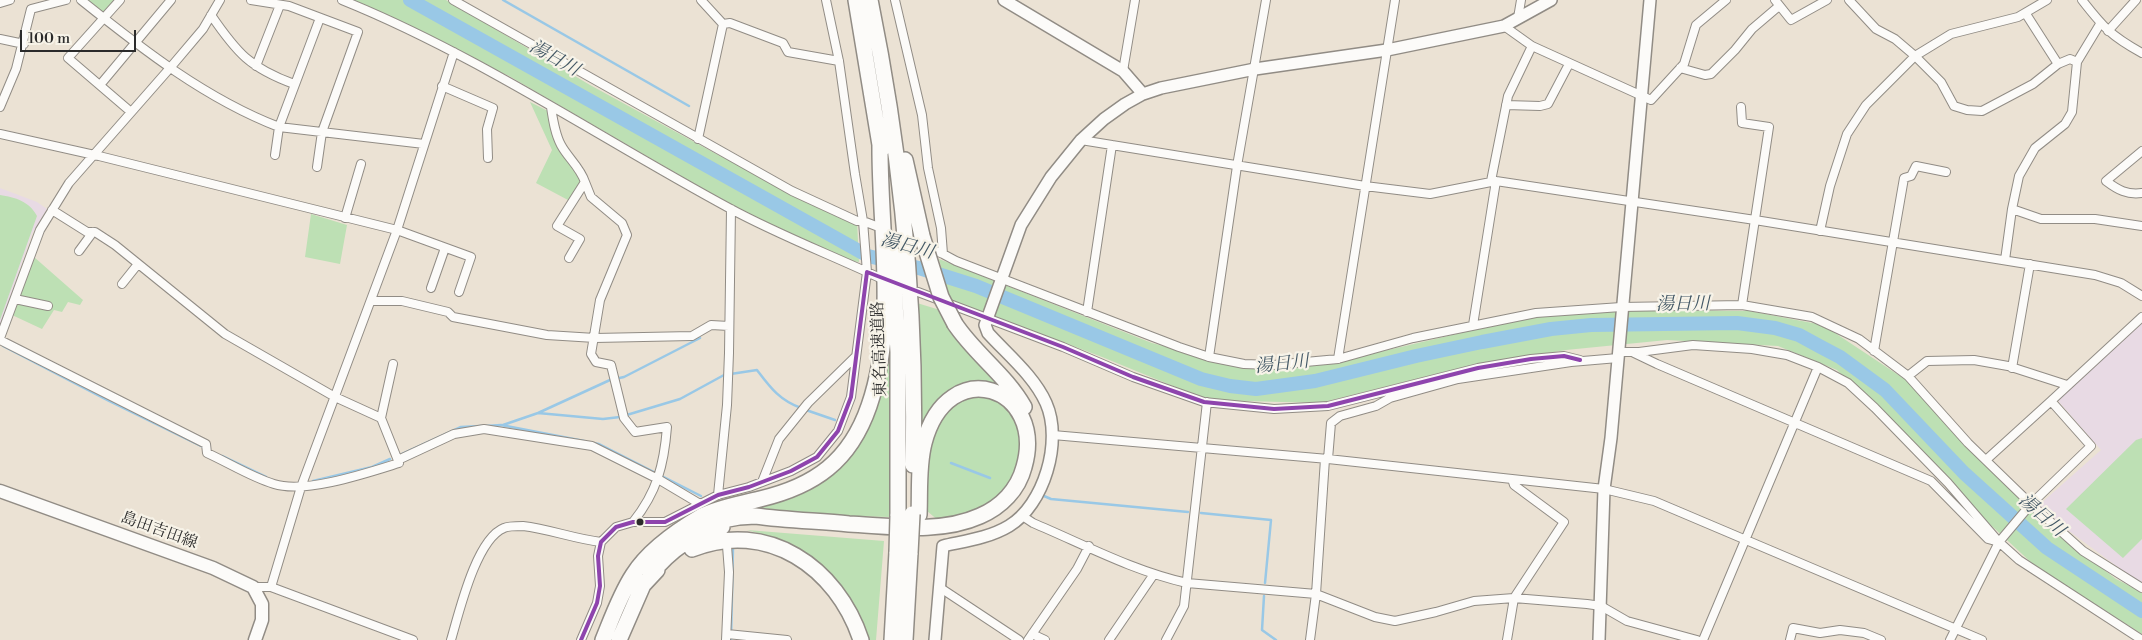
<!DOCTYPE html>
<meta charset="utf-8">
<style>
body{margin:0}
#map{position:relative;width:2142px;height:640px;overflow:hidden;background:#ebe2d4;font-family:"Libre Bodoni",serif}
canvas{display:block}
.scale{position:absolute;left:20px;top:30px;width:116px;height:22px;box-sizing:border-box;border:2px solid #2b2b2b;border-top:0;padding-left:6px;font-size:15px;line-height:18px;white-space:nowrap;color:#2b2b2b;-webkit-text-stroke:4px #f7f3e8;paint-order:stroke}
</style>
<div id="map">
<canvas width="2142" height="640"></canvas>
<div class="scale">100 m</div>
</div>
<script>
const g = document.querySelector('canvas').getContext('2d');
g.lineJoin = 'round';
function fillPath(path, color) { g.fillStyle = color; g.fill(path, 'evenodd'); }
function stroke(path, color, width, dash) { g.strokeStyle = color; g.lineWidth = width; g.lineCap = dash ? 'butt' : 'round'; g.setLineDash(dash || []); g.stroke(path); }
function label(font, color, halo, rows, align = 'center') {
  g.font = font + ' "Libre Bodoni","Noto Serif JP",serif'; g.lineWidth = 4.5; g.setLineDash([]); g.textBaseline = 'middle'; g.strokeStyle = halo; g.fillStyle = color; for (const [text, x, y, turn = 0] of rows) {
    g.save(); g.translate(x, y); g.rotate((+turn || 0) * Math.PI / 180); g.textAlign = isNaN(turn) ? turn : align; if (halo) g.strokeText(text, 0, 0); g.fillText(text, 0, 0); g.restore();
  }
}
const built = new Path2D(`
 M0,188L37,202L47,209L32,234L0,325Z
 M2142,323V585L2057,522L2039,505L2101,450L2059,402V398Z`);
const green = new Path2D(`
 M84,0H114L102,14Z
 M337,0H446L590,85L720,156L857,221L859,262L838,259L731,205L509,76L387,19Z
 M530,102L548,111L554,136L582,180L568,200L536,183L552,150Z
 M0,195C15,197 30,202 37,216L0,320Z
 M311,214L347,225L340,264L305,257Z
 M34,257L83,300L80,305L68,302L62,312L54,310L42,329L12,315Z
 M939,259L1152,343L1247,368L1328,364L1529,317L1633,310L1749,311L1823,325L1906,380L2046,525L2116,579L2142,592V634L2036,567L1953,490L1837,370L1778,346L1667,340L1566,350L1448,371L1320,403L1207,400L1102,357L949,299Z
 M917,303L940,310L1006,391L975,384L957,387L931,409L919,434Z
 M889,352V517L747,513L748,507L803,489L868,422Z
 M986,395L1001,402L1018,425L1021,449L1018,467L1007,492L972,515L939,521L927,511C927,473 922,415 967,398C973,396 980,396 986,395Z
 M2142,438V539L2123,558L2066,509L2136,440Z
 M747,530L884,541L876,640H867L810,558L768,536Z`);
const stream = new Path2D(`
 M503,0L689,106
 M3,346L109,401L205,448
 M806,410L835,420
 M538,413L603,419L620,417L680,399L724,375L757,370C770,387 779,400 801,408
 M503,425L538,413L610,380L624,377L700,338
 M486,426L501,425L584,441
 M592,443L599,444L701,496
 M400,455L461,427L481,426
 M222,456L266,477
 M951,463L990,478
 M313,481L372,467L390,459
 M1044,496L1051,499L1188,512
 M1201,513L1271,520L1265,583
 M1264,596L1262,630L1276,640
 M731,640L733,547`);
const river = new Path2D(`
 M410,0L868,256L919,268L976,286L1201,379L1230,386L1256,389L1315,381L1416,356L1482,342L1551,329L1591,325L1737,323L1775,328L1799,335L1821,347L1840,357L1885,390L1964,473L2047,548L2142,611`);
const streetTunnel = new Path2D(`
 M883,229L907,239`);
const street = new Path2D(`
 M81,0C142,49 206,99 279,127L424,144
 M120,0L68,58L131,112
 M251,0L289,6L358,32L322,132L317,167
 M342,0C478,55 601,139 729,208C773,232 821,251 867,272L863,221L855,174L839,61L826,0
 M453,0L792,191L857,221H863L876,226
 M701,0L723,24
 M895,0L922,115L928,168L941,228L943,254L956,261L1179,347L1209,357L1244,364L1273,365L1338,359L1413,338L1536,313L1621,307L1742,305L1812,317L1859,339L1908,376L1968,443L2035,508L2083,551L2142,588
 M1775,0L1791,20L1827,0
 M1849,0L1876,29L1895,39L1915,56L1941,82L1954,106L1967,110L1982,111L2033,84L2058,64
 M2082,0C2103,27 2111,36 2142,53
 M0,3L10,0
 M2026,14L2058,64L2070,59L2077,62
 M211,15C237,53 250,68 294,84
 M1518,18L1521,0
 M723,24L730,23L783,43L788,52L839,61
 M1504,26L1532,46L1651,100L1684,64L1696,25L1726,0
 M2108,31L2136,0
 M0,39L24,44
 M256,66L280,5
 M1680,68L1705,75L1711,74L1735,50L1752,29L1779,6
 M1123,71L1135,0
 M100,85L171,0
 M442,86L493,108L487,129L488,158
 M1506,105L1540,106L1548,104L1569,64
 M0,107L16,69L31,9L66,0
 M551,107C553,120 555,134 561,145C568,158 580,167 585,182L557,226L580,239L569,258
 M1741,107L1742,123L1769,127L1742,305
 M0,134L99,156L397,230L471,257L459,292
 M698,139L723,24
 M1081,140L1365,186L1430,194L1496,181L1755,220L2095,275L2121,283L2142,296
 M2142,151L2106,181C2118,190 2127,195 2142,193
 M275,155L279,127L320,18
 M1491,181L1508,96L1532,46
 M585,182L591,197L622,223L627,235L600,300L591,354L596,362L611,365L624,418L635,432L667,427C664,465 657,492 633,522
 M2012,209L2041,219H2095L2142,226
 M345,218L361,164
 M1820,231L1830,186L1847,134L1866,105L1915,56L1951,34L2018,17L2047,0
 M914,242L943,254
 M79,251L93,232
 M2005,260L2012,209L2019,176L2035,148L2065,124L2072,112L2077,62L2100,24
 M122,284L138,264
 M431,288L445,248
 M918,292L1063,347L1133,377L1204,402L1274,409L1328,406L1478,368L1531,359L1564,356L1580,360
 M15,299L48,306
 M371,301H402L448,312L453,317L547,335L595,338L692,336L711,325L729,326
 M1087,312L1112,145
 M1473,325L1496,181
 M0,338L40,230L69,183L170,68L203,29L220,0
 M0,340L206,444L207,453C229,463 251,477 274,484C305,494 367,473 399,463L381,418L335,397L225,334L115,245L95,232H87L52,210
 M1874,351L1904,178L1911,176L1916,166L1946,172
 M1618,352H1639L1693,345L1752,349L1787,355L1818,367L1848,383L1875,408L1948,483L1999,542L2019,560L2142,640
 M1634,353L1657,364L1931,481L1988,539L1999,542
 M1209,357L1237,166L1266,0
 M1338,359L1395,0
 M2012,368L2030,264
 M1908,376L1927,361L1974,360L2008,366L2067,385
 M381,418L393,364
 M1053,435L1328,459L1604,489L1654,501L1982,640
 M1328,459L1331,423L1340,416L1376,406L1390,398L1458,379L1571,362L1618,358
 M398,460L454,434L484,429L592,446L658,479L700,504
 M1986,460L2051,401
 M762,482L779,439L808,403L855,357
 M718,495L727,405L729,353L731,209
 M1021,515L1033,523C1083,544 1133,571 1187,583L1316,594L1375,617L1395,621L1436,612L1474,601L1514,598L1587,604L1601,606L1627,621L1697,640
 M253,587H271L413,640
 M271,587L301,487L397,230L454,52
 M939,587L1019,640
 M727,634L787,640
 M1032,634L1045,640
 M451,640C459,613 476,539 504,528C508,526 517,526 523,526C549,529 575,539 601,542
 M581,640L597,603L600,586L598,556L601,542L616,527L633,522H665L718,495L749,487L791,471L817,457L838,431L851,397L867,272L880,278
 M726,640L729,572L727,546
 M1028,640L1077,569L1089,546
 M1109,640L1154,574
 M1166,640L1184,606L1207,402
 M1310,640L1316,594L1325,459
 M1507,640L1514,598L1564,522L1514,485L1512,479
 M1703,640L1818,367
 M1790,640L1793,628L1820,633L1840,630L1864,633L1881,640
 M1950,640L1999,542L2031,504L2091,446L2051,401L2142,317`);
const secondary = new Path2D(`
 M1004,0L1123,71L1143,94
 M935,640L943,546C965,541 989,538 1009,526C1044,505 1063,441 1046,403C1034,376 1007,354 988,333L985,325L1021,225L1051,177L1081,140L1104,119L1125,104L1143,94L1161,88L1255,69L1387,50L1504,26L1551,0
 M1599,640L1604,489L1611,438L1650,0`);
const primary = new Path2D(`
 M0,491L213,568L253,587L262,604V620L255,640`);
const highway = new Path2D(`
 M856,0L881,151
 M870,0C901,152 917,310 913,465
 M905,160L922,236
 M892,253L898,352V516
 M955,324C975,354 1006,375 1024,407
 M706,523L739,517L755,516C786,520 817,521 849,524C891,526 940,534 980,516C1001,507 1018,490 1024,467C1047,387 948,352 924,443C918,466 920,491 919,515
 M692,549C767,519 837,567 861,640
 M650,575C668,553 693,533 722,527
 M603,640C612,618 620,595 633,575C648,551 678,530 702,516C719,507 741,504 760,499C815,486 850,461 869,406C898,322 879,229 880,142
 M619,640L643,585L657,570
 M892,640L897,552
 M905,640L910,553`);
const highwayBridge = new Path2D(`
 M922,236L941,297L955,324
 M897,552L898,516
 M910,553L912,514`);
const bus1 = new Path2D(`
 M581,640L597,603L600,586L598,556L601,542L616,527L633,522H665L718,495L749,487L791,471L817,457L838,431L851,397L867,272L1063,347L1133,377L1204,402L1274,409L1328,406L1478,368L1531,359L1564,356L1580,360`);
const markers = [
 [640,522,4.5,"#2b2b2b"]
];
const streetNames = [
 ["東名高速道路",880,349,-92],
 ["島田吉田線",159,531,20]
];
const waterNames = [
 ["湯日川",554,59,29],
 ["湯日川",907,247,15],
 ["湯日川",1683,305,-1],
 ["湯日川",1282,365,-6],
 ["湯日川",2041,516,41]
];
fillPath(built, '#e8dae4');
fillPath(green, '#bde0b4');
stroke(stream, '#99c8e6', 2.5);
stroke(river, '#99c8e6', 14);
stroke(streetTunnel, '#c5bdb2', 8, [8, 4]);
stroke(street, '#918c85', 10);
stroke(secondary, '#918c85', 14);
stroke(primary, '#918c85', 15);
stroke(highway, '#918c85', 18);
stroke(street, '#fcfbf9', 8);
stroke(secondary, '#fcfbf9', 11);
stroke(primary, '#fcfbf9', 12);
stroke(highway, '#fcfbf9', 15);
stroke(highwayBridge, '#918c85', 18, []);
stroke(highwayBridge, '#fcfbf9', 15);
stroke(bus1, '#8e44ad', 4);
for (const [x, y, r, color] of markers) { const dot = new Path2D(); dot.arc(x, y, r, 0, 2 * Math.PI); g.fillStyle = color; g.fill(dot); stroke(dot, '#f7f3e8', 2); }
label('16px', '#2b2b2b', '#f7f3e8', streetNames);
label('italic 18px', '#425765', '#f7f3e8', waterNames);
</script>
